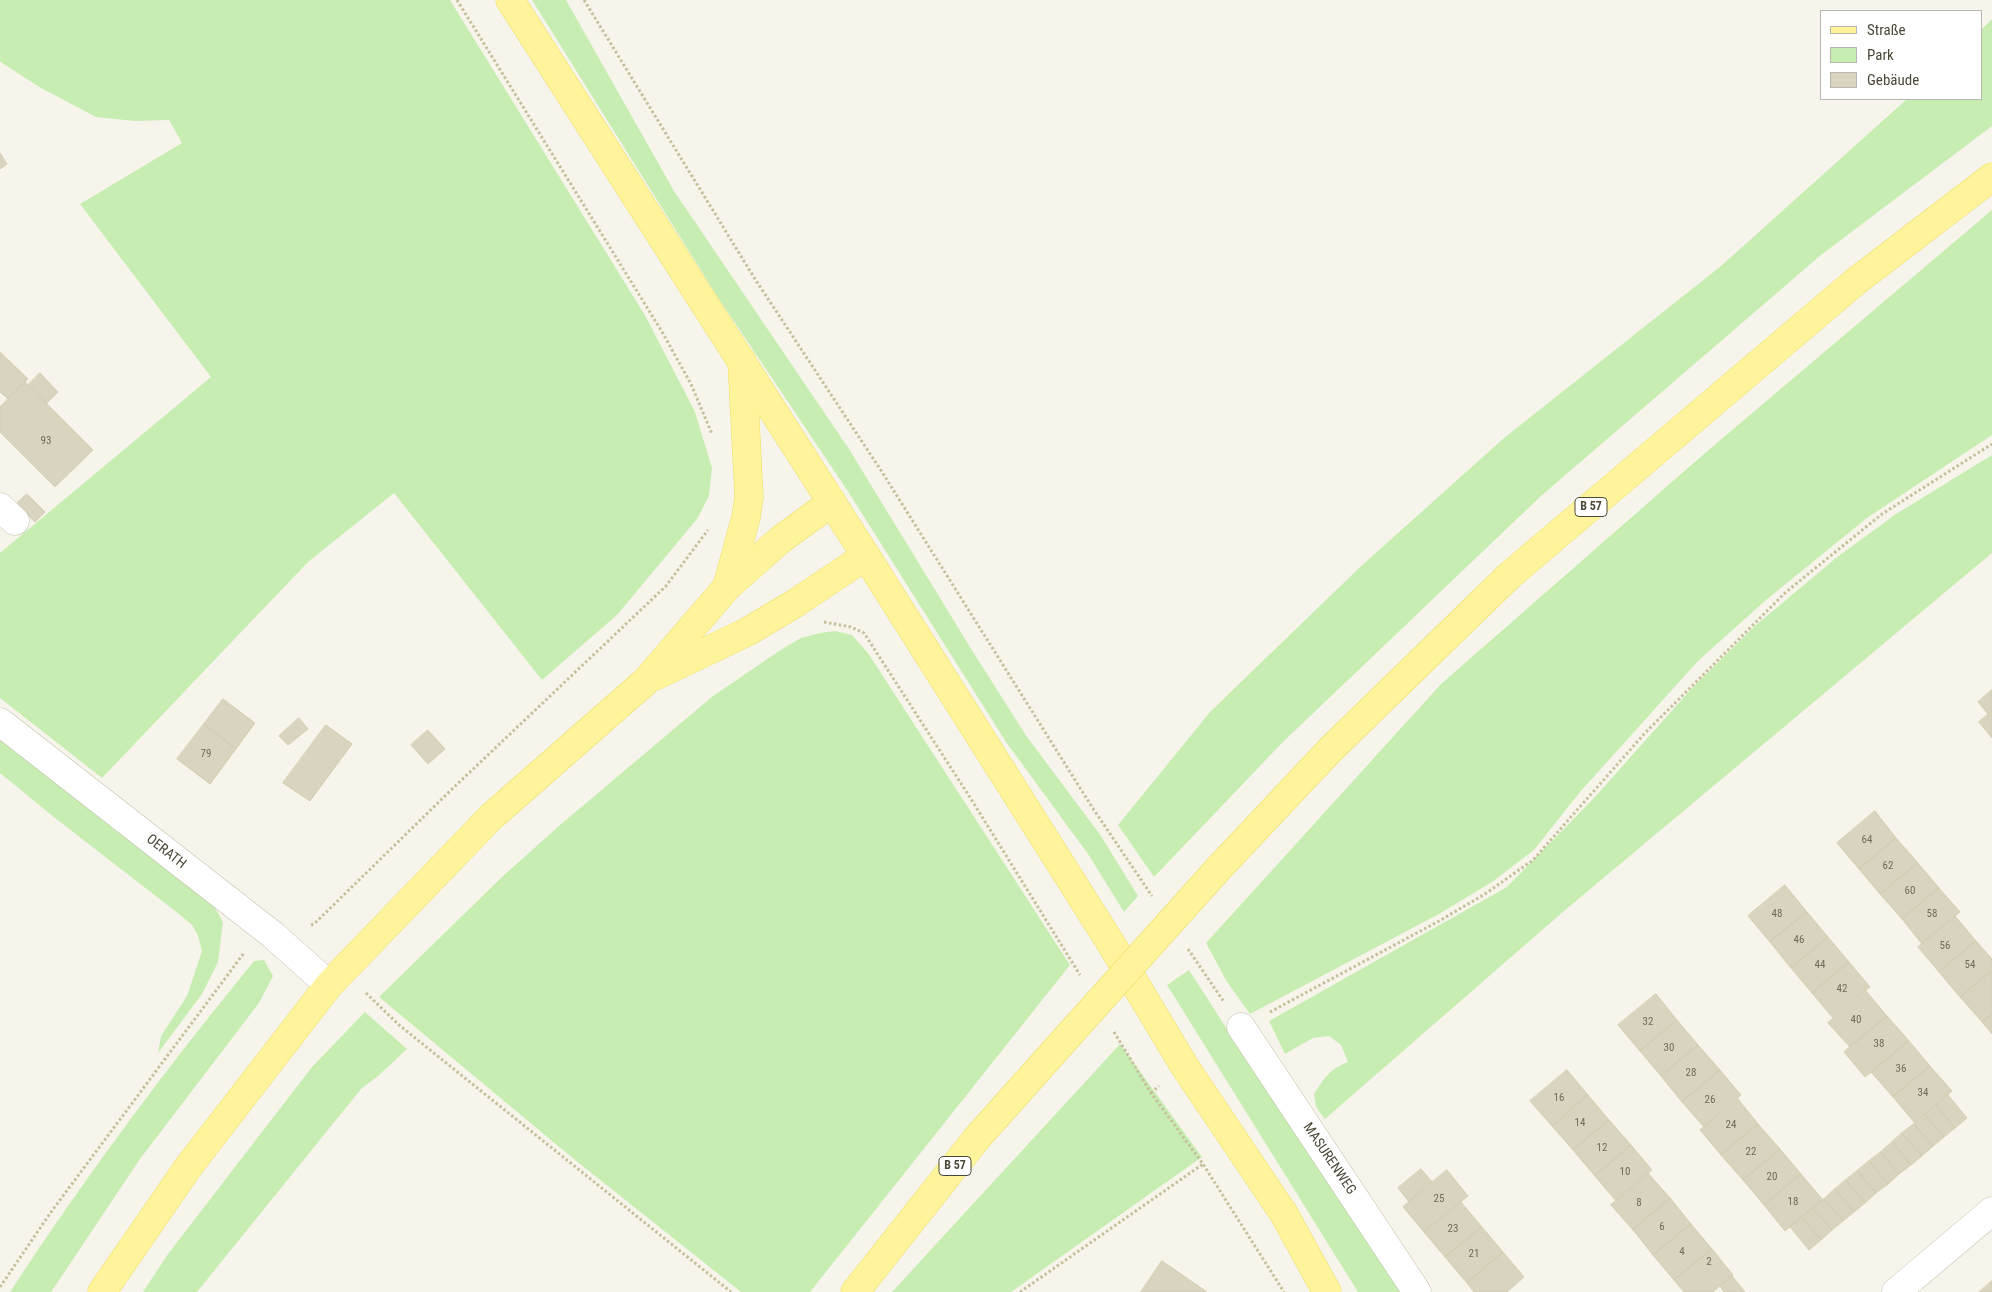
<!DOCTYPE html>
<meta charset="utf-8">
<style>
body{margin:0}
#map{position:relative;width:1992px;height:1292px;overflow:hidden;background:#f7f5eb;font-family:"Roboto Condensed",sans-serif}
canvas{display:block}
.legend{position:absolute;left:1820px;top:10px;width:162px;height:90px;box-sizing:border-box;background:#fff;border:1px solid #b7b6af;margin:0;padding:6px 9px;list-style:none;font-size:15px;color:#4c4838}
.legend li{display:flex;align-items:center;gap:10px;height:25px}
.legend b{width:25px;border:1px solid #b7b6af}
</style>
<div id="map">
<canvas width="1992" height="1292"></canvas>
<ul class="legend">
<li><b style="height:6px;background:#fff49c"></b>Straße</li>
<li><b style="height:14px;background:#c8edb2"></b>Park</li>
<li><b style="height:14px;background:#d9d4c0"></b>Gebäude</li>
</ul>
</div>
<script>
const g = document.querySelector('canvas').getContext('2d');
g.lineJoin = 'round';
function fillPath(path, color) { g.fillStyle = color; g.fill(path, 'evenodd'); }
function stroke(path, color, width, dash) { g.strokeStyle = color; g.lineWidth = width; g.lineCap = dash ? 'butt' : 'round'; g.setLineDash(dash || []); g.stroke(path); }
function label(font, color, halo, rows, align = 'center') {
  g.font = font + ' "Roboto Condensed",sans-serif'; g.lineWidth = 5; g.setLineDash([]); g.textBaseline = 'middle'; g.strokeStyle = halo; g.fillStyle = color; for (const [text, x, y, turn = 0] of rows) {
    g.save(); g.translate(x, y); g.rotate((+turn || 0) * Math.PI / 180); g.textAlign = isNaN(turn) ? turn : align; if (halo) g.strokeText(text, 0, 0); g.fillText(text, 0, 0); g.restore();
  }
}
const green = new Path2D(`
 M0,0H450L646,317L695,412L712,468L709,496L697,519L617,615L542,680L394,493L308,562L102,778L0,698V553L211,377L80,204L182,143L169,120L134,121L96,117L41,88L2,63L0,61Z
 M532,0H566L674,191L849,449L970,647L1025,734L1101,836L1138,896L1124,912L1088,854L1006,742L849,493L717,296Z
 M1992,19V126L1821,255L1541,496L1283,742L1154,877L1118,825L1210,712L1359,568L1504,438L1721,266L1907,99H1981V30Z
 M1992,210V435L1867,518L1766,600L1698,661L1580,792L1534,850L1492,882L1439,914L1250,1014L1227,982L1206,943L1441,684L1705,453Z
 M1992,455V553L1564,911L1325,1119L1316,1107L1314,1094C1324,1078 1330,1069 1348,1062L1341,1045L1329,1036L1313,1038L1285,1054L1269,1021L1507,887L1594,798L1693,687L1756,625L1836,558L1896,514Z
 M835,631L852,635L868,653L1070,965L810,1292H741L575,1160L379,997L502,877L560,825L713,696L782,649L801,638L820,633Z
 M0,739L211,900L223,922L218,962L202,994L158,1053L161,1036L187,996L202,951L198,936L192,925L179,914L55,818L0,773Z
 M264,960L273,976L259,1003L140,1159L51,1292H10C85,1177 167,1067 254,961Z
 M1189,970L1263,1085L1390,1263L1408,1292H1358L1167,985Z
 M365,1012L407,1049L378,1076L361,1089L197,1292H143L168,1254L312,1067Z
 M1120,1044L1202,1157L1011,1292H892Z`);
const building = new Path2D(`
 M0,153L7,164L0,169Z
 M0,352L28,379L8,399L0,392Z
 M40,373L58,392L47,403L28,385Z
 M25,382L93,450L55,487L0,432V407Z
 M27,494L45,512L35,522L16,504Z
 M1992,690V711L1988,714L1978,702Z
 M223,699L255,723L236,749L204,724Z
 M1992,711V738L1979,722Z
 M299,718L308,729L288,745L279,736Z
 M204,724L236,749L210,784L177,759Z
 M326,725L352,744L310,801L283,783Z
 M428,730L445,749L428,764L411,745Z
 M1875,811L1896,838L1859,869L1837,843Z
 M1896,838L1918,863L1880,894L1859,869Z
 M1918,863L1939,888L1902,919L1880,894Z
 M1785,885L1807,912L1770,942L1748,916Z
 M1939,888L1960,912L1922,944L1902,919Z
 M1807,912L1828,937L1791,968L1770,942Z
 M1955,916L1976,941L1939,972L1918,947Z
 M1828,937L1849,962L1812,993L1791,968Z
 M1976,941L1992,959V971L1960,997L1939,972Z
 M1849,962L1870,987L1833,1018L1812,993Z
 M1992,971V1014L1982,1022L1960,997Z
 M1866,991L1887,1016L1850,1047L1828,1023Z
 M1656,994L1677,1020L1640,1051L1618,1025Z
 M1992,1014V1034L1982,1022Z
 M1887,1016L1909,1041L1865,1077L1844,1052Z
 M1677,1020L1698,1045L1661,1076L1640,1051Z
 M1909,1041L1930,1066L1893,1097L1871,1072Z
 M1698,1045L1720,1070L1682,1102L1661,1076Z
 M1930,1066L1952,1091L1915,1123L1893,1097Z
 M1567,1070L1588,1095L1552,1126L1530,1101Z
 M1720,1070L1741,1095L1704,1127L1682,1102Z
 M1588,1095L1609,1120L1573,1150L1552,1126Z
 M1948,1095L1967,1118L1955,1128L1936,1105Z
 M1738,1099L1758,1124L1721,1155L1700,1130Z
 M1936,1105L1955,1128L1944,1137L1925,1115Z
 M1925,1115L1944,1137L1933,1146L1914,1124Z
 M1609,1120L1631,1145L1595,1176L1573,1150Z
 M1758,1124L1780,1149L1743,1180L1721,1155Z
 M1914,1124L1933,1146L1922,1156L1902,1133Z
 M1902,1133L1922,1156L1911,1165L1892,1142Z
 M1892,1142L1911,1165L1899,1174L1881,1152Z
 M1631,1145L1652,1170L1616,1201L1595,1176Z
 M1780,1149L1801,1174L1764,1205L1743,1180Z
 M1881,1152L1899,1174L1888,1184L1869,1161Z
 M1869,1161L1888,1184L1876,1193L1857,1171Z
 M1421,1169L1432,1182L1409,1202L1398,1188Z
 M1447,1170L1468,1196L1424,1232L1403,1207Z
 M1857,1171L1876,1193L1865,1203L1846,1180Z
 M1648,1173L1670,1198L1633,1230L1611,1205Z
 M1801,1174L1823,1200L1785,1231L1764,1205Z
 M1846,1180L1865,1203L1854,1212L1835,1189Z
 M1835,1189L1854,1212L1843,1221L1824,1199Z
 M1670,1198L1691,1224L1653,1255L1633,1230Z
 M1824,1199L1843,1221L1832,1230L1813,1208Z
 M1461,1202L1482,1227L1445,1257L1424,1232Z
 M1813,1208L1832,1230L1821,1240L1802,1217Z
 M1802,1217L1821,1240L1809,1250L1790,1227Z
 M1691,1224L1712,1249L1674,1280L1653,1255Z
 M1482,1227L1503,1252L1467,1283L1445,1257Z
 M1712,1249L1733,1275L1713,1292H1684L1674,1280Z
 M1503,1252L1524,1277L1507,1292H1474L1467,1283Z
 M1162,1261L1207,1292H1141Z
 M1732,1276L1745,1292H1724L1720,1286Z
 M1992,1281V1292H1979Z`);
const path = new Path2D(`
 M457,0L661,330L691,384L712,434
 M584,0L755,279L882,472L1092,807L1152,896
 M824,622L851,627L864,633L971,799L1080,975
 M311,925L314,924L450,791L666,586L708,530
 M1188,949L1224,1002
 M366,993L399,1025L731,1292
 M1270,1012L1439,921L1485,894L1533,860L1645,733L1786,592L1882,514L1992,444
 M1114,1032L1151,1093L1203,1164L1284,1292
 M1151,1093L1159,1086
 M0,1287L51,1212L244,953
 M1020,1292L1203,1164`);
const minor = new Path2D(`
 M0,507L15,521
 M0,722L273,935L329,985
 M1241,1027L1417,1292
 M1896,1292L1992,1211`);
const major = new Path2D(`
 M510,0L866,556L1110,942L1185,1067L1284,1214L1327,1292
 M727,587L746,517L749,497L742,361
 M655,676L747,632L794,604L866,556
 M1219,868L1331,749L1510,575L1855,282L1992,177
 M102,1292L189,1166L329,985L491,817L646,681L727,587L780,540L832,502
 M855,1292L977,1138L1060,1045`);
const majorBridge = new Path2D(`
 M1060,1045L1219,868`);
const numberNames = [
 ["93",46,441],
 ["79",206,754],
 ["64",1867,840],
 ["62",1888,866],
 ["60",1910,891],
 ["48",1777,914],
 ["58",1932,914],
 ["46",1799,940],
 ["56",1945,946],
 ["44",1820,965],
 ["54",1970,965],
 ["42",1842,989],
 ["40",1856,1020],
 ["32",1648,1022],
 ["38",1879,1044],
 ["30",1669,1048],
 ["36",1901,1069],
 ["28",1691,1073],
 ["34",1923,1093],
 ["16",1559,1098],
 ["26",1710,1100],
 ["14",1580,1123],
 ["24",1731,1125],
 ["12",1602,1148],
 ["22",1751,1152],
 ["10",1625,1172],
 ["20",1772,1177],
 ["25",1439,1199],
 ["18",1793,1202],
 ["8",1639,1203],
 ["6",1662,1227],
 ["23",1453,1229],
 ["4",1682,1252],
 ["21",1474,1254],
 ["2",1709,1262]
];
const shields = [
 [1591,507,32],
 [955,1166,32]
];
const shieldNames = [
 ["B 57",1591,507],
 ["B 57",955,1166]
];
const streetNames = [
 ["OERATH",166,852,38],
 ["MASURENWEG",1329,1159,56]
];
fillPath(green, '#c8edb2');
fillPath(building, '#d9d4c0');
stroke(building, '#d5cdb2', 1);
stroke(minor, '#c3c0ad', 29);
stroke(major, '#eddc63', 29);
stroke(path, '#c6bf9d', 3, [2.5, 2.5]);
stroke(minor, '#fff', 28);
stroke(major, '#fff49c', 28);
stroke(majorBridge, '#eddc63', 29, []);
stroke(majorBridge, '#fff49c', 28);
label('11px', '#6f6b5a', null, numberNames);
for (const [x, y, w] of shields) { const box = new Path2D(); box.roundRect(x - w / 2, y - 9.5, w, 19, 4); g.fillStyle = '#fff'; g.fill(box); stroke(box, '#4c4838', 1); }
label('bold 12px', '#4c4838', null, shieldNames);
label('14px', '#4c4838', '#fff', streetNames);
</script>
